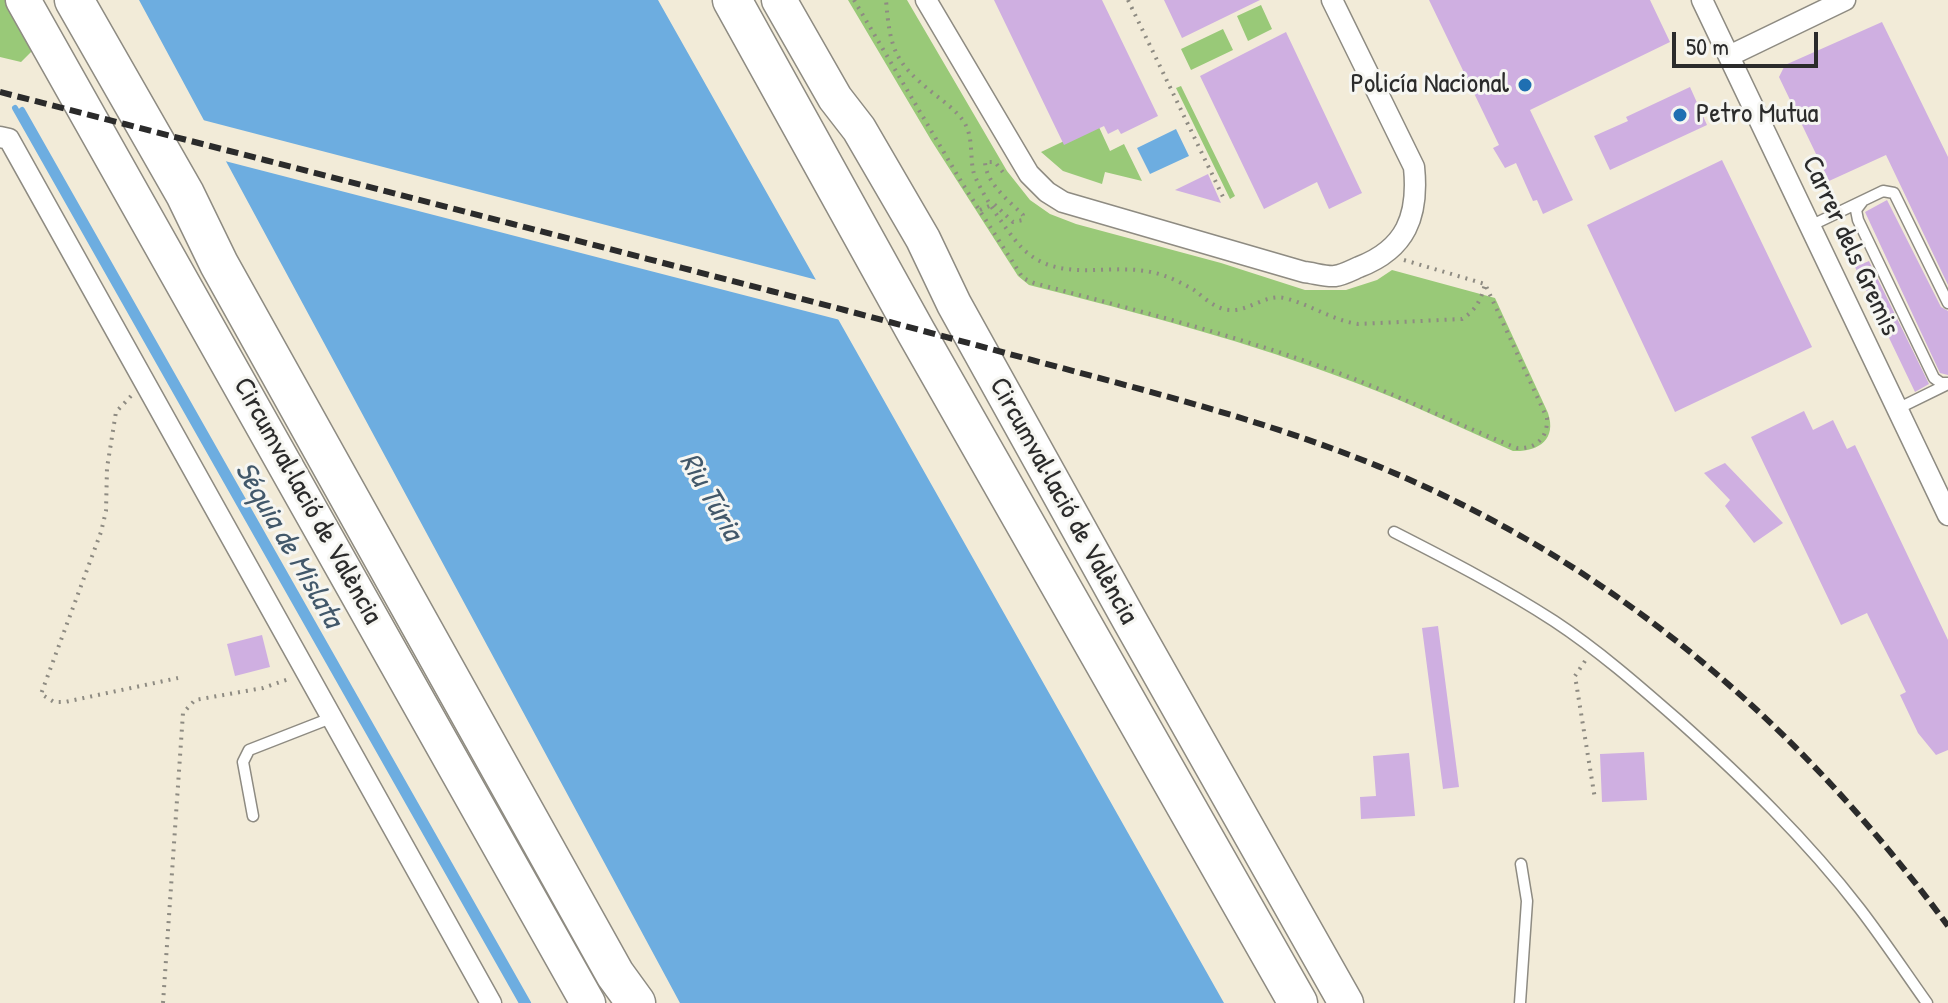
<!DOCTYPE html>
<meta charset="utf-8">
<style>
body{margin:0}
#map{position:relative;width:1948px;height:1003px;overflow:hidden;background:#f2ebd8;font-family:"Patrick Hand",sans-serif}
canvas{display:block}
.scale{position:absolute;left:1672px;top:32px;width:146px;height:36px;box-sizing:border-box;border:4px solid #2b2b2b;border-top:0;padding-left:10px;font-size:24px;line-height:28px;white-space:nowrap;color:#2b2b2b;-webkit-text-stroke:6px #f6f6f2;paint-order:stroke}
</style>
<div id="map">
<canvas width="1948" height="1003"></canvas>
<div class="scale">50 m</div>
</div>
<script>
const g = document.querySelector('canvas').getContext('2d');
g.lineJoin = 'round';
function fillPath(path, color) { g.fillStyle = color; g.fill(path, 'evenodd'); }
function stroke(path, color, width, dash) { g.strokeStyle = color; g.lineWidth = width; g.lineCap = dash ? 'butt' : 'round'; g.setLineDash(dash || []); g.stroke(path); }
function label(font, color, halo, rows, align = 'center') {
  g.font = font + ' "Patrick Hand",sans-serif'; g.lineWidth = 6; g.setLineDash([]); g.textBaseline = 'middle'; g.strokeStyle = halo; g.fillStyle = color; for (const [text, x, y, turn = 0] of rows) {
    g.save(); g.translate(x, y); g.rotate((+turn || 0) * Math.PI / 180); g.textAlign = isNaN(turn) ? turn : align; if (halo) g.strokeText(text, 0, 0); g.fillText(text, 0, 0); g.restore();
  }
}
const green = new Path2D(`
 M0,0H6L35,48L21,62L0,57Z
 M848,0H907L1007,171L1030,200L1050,214L1076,224L1221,263L1305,290H1346L1377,280L1392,270L1495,298L1548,413C1557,440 1538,452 1513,451C1461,428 1410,403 1356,383C1250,342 1139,313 1029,285L1018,276L931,140Z
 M1261,5L1272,29L1248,41L1237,16Z
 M1223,29L1233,50L1191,70L1181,49Z
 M1181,86L1235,196L1230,199L1176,88Z
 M1098,125L1110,151L1124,144L1142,181L1105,172L1102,184L1063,171L1041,152Z`);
const water = new Path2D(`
 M139,0H658L1224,1003H680Z
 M1176,129L1189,156L1150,174L1137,148Z`);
const pier = new Path2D(`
 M199,119L821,281L844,321L221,160Z`);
const stream = new Path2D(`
 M15,108L522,1003
 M22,110L528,1003`);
const building = new Path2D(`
 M994,0H1102L1158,116L1121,134L1118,129L1108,134L1104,126L1064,145Z
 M1164,0H1260L1182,38Z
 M1429,0H1650L1670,42L1530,110L1573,200L1543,214L1537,200L1533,201L1516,163L1505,168L1493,148L1499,145Z
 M1882,22L1948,157V285L1886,155L1829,181L1779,77L1785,65Z
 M1286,32L1362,193L1329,209L1317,182L1264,209L1200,76Z
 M1690,87L1707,125L1610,170L1594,136L1628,121L1626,117Z
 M1722,160L1812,347L1675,412L1587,225Z
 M1208,174L1221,203L1175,190Z
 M1887,200L1941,307L1948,311V375L1940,373L1865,212Z
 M1869,261L1929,384L1915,392L1855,267Z
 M1804,411L1813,430L1833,420L1847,449L1855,445L1948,640V750L1936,755L1918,733L1900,695L1906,692L1867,613L1841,625L1751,437Z
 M1725,463L1783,523L1754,543L1725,506L1730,500L1704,473Z
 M1438,626L1459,787L1443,789L1422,628Z
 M262,635L270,667L235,676L227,644Z
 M1644,752L1647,800L1602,802L1600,754Z
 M1409,753L1415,816L1361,819L1360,797L1376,796L1373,756Z`);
const path = new Path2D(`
 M854,0L962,183L1023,278L1034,283C1128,308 1223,332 1314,364C1384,388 1449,421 1517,448C1536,449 1548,438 1547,418L1485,284C1481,300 1476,310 1462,319L1358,324C1331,320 1310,304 1284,298C1266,294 1249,311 1231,310C1216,310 1205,298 1194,290C1182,283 1168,276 1155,273C1109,261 1059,286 1021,247C1008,233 977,188 973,170C970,154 973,136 964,122C956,110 944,102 933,93C894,62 890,48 886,0
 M1128,0L1225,201
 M980,210L994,204L1013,222L1023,220V215C1009,201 986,183 985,162H995L1005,175
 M1404,260L1485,284
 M131,396L116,412L107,468L106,511L101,532L41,694L54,702H65L178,678
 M1585,661L1575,676L1595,799
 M163,1003L183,713L195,700L263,688L289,679`);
const service = new Path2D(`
 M1862,202L1856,210L1858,220L1934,378L1941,383H1948
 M1810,226L1883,191L1894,193L1948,303
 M1897,409L1948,384
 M1394,532C1449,560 1503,588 1554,621C1598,650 1638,685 1678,720C1743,778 1806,839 1860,909C1883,939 1905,972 1927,1003
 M253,816L243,762L249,750L331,718
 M1520,1003L1527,901L1521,864`);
const minor = new Path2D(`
 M926,0L1029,174L1047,192L1063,202L1304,272C1314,273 1326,277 1335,276C1343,275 1352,270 1359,267C1406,249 1419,216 1414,167L1332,0
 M1702,0L1948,515
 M1729,56L1845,0
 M0,137L9,139L491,1003`);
const trunk = new Path2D(`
 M23,0L588,1003
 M779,0L835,98L859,129L923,239L954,304L1130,621L1346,1003`);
const motorway = new Path2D(`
 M74,0L185,194L219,264L615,974L636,1003
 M732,0L916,332L1298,1003`);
const rail = new Path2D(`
 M0,92C257,158 514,224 771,291C873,317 975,345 1077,372C1189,402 1302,432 1408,479C1631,578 1804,731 1948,926`);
const markers = [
 [1525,85,8,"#1f6fb2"],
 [1680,115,8,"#1f6fb2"]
];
const poiNames = [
 ["Policía Nacional",1509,85],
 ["Petro Mutua",1696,115,"left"]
];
const streetNames = [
 ["Carrer dels Gremis",1850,246,65],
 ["Circumval·lació de València",307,501,61],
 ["Circumval·lació de València",1063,501,61]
];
const waterNames = [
 ["Riu Túria",710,497,60],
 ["Séquia de Mislata",288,545,60]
];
fillPath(green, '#99c978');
fillPath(water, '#6dade0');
fillPath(pier, '#f2ebd8');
stroke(stream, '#6dade0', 6);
fillPath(building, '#cfafe1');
stroke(service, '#8e8b82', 13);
stroke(minor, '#8e8b82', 23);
stroke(trunk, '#8e8b82', 37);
stroke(motorway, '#8e8b82', 41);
stroke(path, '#8e8b82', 4, [2, 6]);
stroke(service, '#fff', 10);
stroke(minor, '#fff', 20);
stroke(trunk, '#fff', 34);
stroke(motorway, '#fff', 38);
stroke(rail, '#2b2b2b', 6, [12, 6]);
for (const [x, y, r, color] of markers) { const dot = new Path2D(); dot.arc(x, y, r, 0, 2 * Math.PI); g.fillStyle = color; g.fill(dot); stroke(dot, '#f6f6f2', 3); }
label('28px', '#2b2b2b', '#f6f6f2', poiNames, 'right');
label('28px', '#2b2b2b', '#f6f6f2', streetNames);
label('italic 30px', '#42586a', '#f6f6f2', waterNames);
</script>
